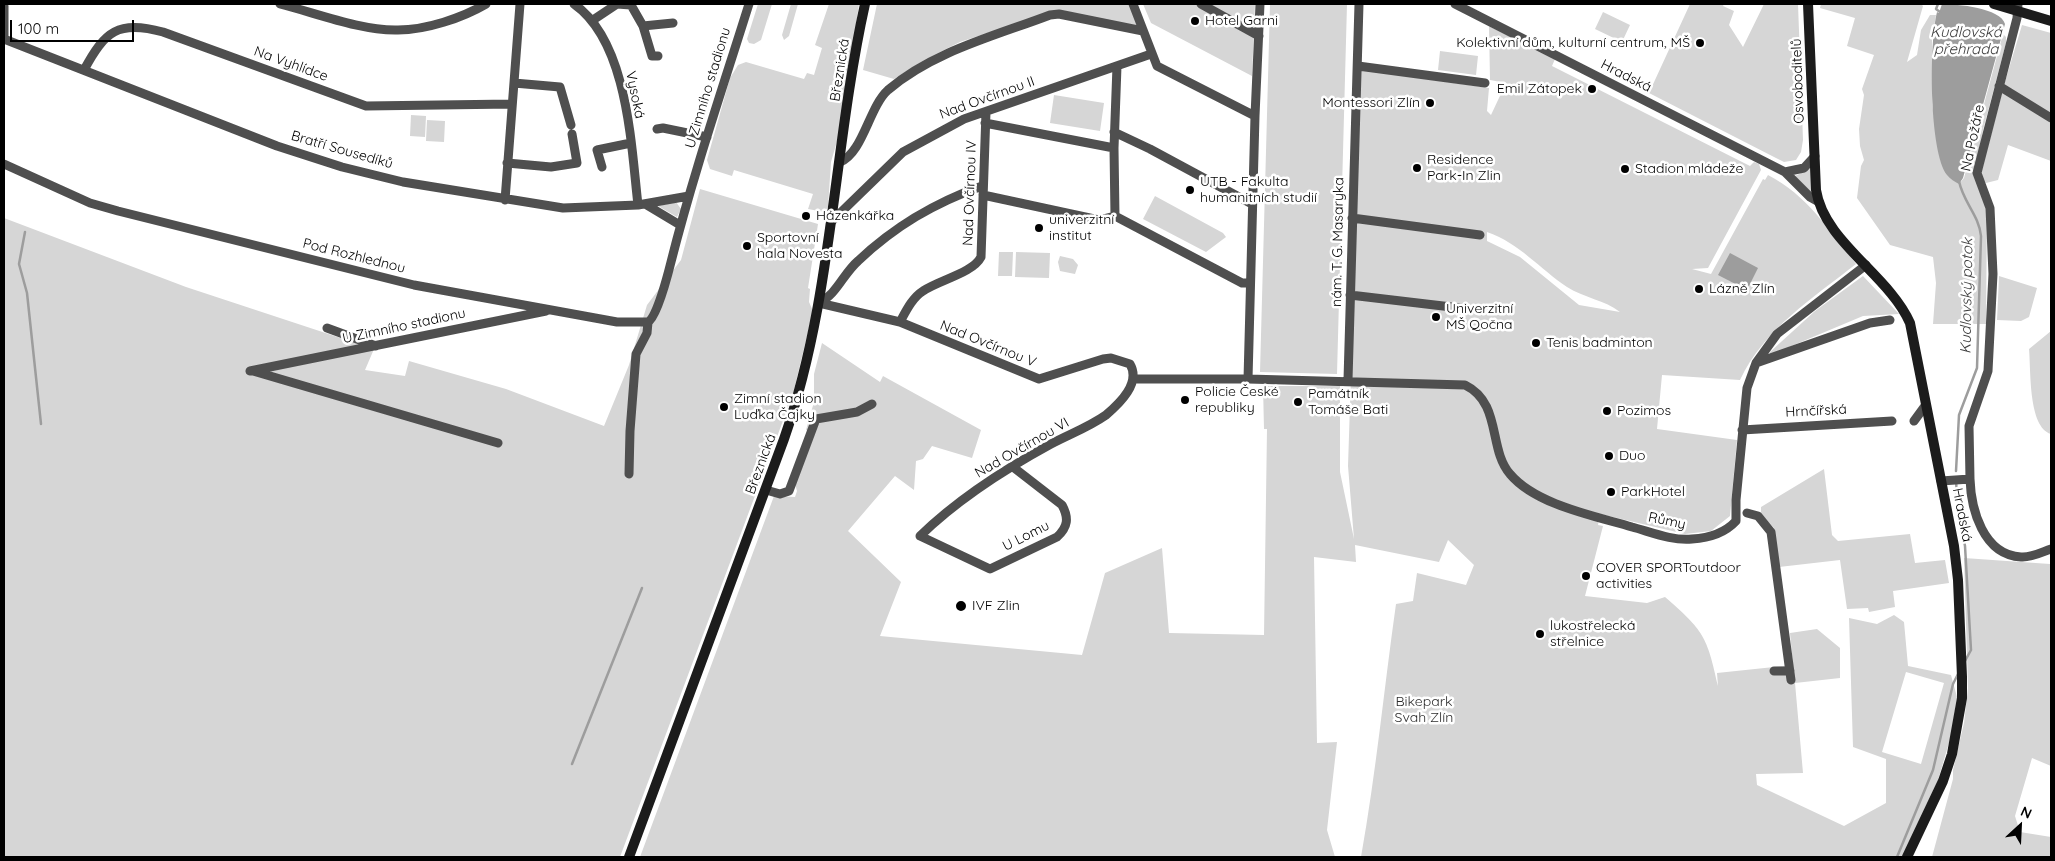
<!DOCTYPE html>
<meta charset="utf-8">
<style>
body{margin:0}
#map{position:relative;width:2055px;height:861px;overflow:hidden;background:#fff;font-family:Quicksand,sans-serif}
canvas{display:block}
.frame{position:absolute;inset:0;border:5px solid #000;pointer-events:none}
.north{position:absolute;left:1995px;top:801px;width:50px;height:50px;-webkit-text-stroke:4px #fff;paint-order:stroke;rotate:25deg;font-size:14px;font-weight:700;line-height:20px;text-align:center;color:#000}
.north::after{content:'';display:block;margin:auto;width:18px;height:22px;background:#000;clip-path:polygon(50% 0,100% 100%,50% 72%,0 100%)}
.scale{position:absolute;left:10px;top:20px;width:124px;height:22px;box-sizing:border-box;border:2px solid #000;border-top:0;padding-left:6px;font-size:15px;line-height:18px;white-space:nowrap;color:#000;-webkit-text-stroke:4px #fff;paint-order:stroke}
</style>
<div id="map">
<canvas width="2055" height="861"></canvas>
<div class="frame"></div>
<div class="north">N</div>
<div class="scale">100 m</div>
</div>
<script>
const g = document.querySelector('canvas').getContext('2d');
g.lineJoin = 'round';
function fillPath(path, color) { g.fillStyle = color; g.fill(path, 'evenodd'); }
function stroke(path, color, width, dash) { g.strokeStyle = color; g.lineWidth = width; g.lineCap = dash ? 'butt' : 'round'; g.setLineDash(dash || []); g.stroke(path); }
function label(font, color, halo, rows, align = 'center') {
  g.font = font + ' Quicksand,sans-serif'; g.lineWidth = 5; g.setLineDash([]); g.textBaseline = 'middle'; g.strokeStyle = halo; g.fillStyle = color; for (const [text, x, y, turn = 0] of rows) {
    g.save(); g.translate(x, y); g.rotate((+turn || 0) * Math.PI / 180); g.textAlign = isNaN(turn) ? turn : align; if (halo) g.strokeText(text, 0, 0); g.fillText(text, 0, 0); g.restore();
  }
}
const green = new Path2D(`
 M758,4H772L761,40L754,44L749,43L747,39Z
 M791,4H798L789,36L784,40L782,35Z
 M829,4H859L842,124L831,162L828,207L824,212L808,209L813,194L734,170L732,176L710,169L707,160L730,78L738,65L746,62L804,79L807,73L814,75L822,48L815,45Z
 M877,4H1130L1138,26L1061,16L1033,18L960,42L926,59L894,79L863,70Z
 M1143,4H1255L1252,76L1151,23Z
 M1270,4H1347L1337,374L1260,372Z
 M1690,4H1724L1723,6L1734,11L1729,25L1743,47L1764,4H1798L1803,140L1801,152L1796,160L1784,162L1776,158L1649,93Z
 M1821,4H1921L1923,6L1907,62L1917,55L1921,30L1930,15H1936L1932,39V104L1941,162L1959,184L1964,178L2003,34L2006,37V43L1983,130L1975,177L1987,208L1986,324H1933L1936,283L1933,257L1890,245L1857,198L1861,166L1864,160L1860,146L1859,129L1864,95L1862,89L1874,55L1847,46L1855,18L1820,8Z
 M1603,12L1630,25L1622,42L1595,29Z
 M2022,25L2051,33V115L2004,85Z
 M1489,26L1555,59L1552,66L1750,166L1754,162L1759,164L1761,170L1708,268L1692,269L1711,274L1763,179L1765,180L1768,175C1807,195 1829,230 1856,264C1813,298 1764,329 1740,380L1662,375L1657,429L1737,440L1730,516L1711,531L1685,534L1600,514L1598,525L1603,526L1585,596L1647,603L1665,597C1704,631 1707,636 1718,686L1717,673L1793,665L1790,633L1817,629L1840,648V678L1795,683L1803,773L1756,774L1757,785L1844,826L1886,803V759L1853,747L1849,618L1877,624L1894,615L1904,622L1908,666L1951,675L1957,697L1951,736L1938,780L1902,857H1361C1376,773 1384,689 1396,604L1413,601L1417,573L1466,585L1474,565L1448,540L1439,562L1355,545L1356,562L1314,557L1317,743L1337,742L1327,830L1335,857H640L774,496L795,497L797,491L795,484L812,433L806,430L814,402V374L822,343L880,382L883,376L981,430L972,458L932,446L923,459L916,461L914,490L895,476L848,531L901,582L880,636L1082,655L1105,573L1162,548L1169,633L1264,635L1267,429H1264L1263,386H1340V472L1354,539L1348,466L1361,70L1489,88L1487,111L1491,115L1506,83L1490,80ZM1487,232C1519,243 1540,269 1567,287C1584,298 1605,300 1620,312L1579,305L1520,257L1487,241ZM1906,672L1944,683L1921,764L1882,752Z
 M1440,51L1478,56L1476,75L1438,70Z
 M2002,93L2008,95L2051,121V161L2008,145L1998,180L1986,183L1982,181L1981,173Z
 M1054,95L1104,103L1100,131L1050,123Z
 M411,115L426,116L425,137L410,136Z
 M427,120L445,121L444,142L426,141Z
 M1811,168V192L1795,176Z
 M700,189L818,224L808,288L810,289L809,302L813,311L793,394L620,857H4V218L186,287L374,349L365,370L405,376L409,361L506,389L604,426L629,365L647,305L681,260Z
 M1155,196L1223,233L1226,237L1206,252L1143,219Z
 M676,202L681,209L677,217L658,206Z
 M999,252H1013L1012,276H998Z
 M1016,252L1050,253L1049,278L1015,277Z
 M1060,256L1073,259L1078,265L1075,274L1060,271L1058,262Z
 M1863,276L1899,314L1863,316L1770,355V352L1815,311Z
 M1999,276L2037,288L2029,317L2021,321L1997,320Z
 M2051,331V434C2028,427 2031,370 2029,349Z
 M1824,469L1832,535L1838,541L1910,534L1915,563L1945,560L1949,583L1893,591L1895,607L1869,612L1868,608L1847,609L1840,560L1779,567L1774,528L1761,514V507Z
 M1964,558L2050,564L2051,766L2032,758L2015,816L2020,832L2051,837V857H1932L1953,779V770L1964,723L1968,688Z`);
const water = new Path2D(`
 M1942,4C1957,4 2001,8 2005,24L1963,178L1959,184C1955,182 1950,179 1947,175C1929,151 1929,43 1937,12L1939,13Z
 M1730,253L1758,268L1747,290L1718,275Z`);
const stream = new Path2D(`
 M1938,4L1936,9L1940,12
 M25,232L19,264L27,293L41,424
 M1956,471L1959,415L1977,368L1981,236C1979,215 1963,202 1959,181
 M1956,481L1958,509L1965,546L1971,650L1965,661
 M572,764L642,588
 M1897,857L1933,770L1953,684L1958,674`);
const street = new Path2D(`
 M280,4C316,13 361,31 398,30C426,30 462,18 486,4
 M574,4C628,42 631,145 638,205
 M1133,4L1157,66L1255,116
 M1201,4L1259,36
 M1455,4L1785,172L1804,168L1815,156
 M4,6V39
 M593,20L617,4L631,5L643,26L652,56H658
 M643,26L673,23
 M4,39L277,146L342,167L403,182L563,208L638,205L689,196
 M1117,66L1114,148L1115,216L1242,283H1249
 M1358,66L1485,83
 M84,70C105,31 118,20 163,32L366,106L512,104
 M514,83L560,87L571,125
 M1999,86L2051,118
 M985,123L1114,148
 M657,129L663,128L707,137
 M1114,132L1150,149L1252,204
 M840,162C863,153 869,107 888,90C934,51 995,36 1050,15L1059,14L1143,31
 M507,163L551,167L577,163L572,134
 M4,164L90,203L118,211L414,285L617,322H648C657,317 668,274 671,262C693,175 722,90 749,4
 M602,167L597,150L631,143
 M1785,172L1810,197L1819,202
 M983,195L1099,220L1115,216
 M505,200L520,4
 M645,204L680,225
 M1352,218L1480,235
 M831,222L903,152L964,119L1151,54
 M1350,295L1460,308
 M819,303L900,322L1039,379L1103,359L1111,358L1130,364C1141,383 1120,403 1106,415C1089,427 1070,434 1051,444C1005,469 958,499 920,536L990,569L1057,537C1068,527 1069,518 1062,505L1013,467
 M819,303C837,294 843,274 858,261C895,226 934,203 982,186
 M900,322C906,311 912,298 923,291C939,280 973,273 981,257L986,112
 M327,328L376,346
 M1756,363L1870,323L1890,320
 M250,371L546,311
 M253,371L498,443
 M1134,379H1248L1465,385C1502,403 1488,449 1510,474C1536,505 1595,516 1632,527C1651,532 1672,541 1692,539C1709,538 1724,534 1736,521V500L1747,388L1756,363L1777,334L1866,265
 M1248,379L1255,116L1260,4
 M1348,380L1359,4
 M1914,421L1925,406
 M1742,430L1892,421
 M629,474L630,431L636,354L647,333L648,322
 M1970,479C1971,509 1983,555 2021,557C2031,558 2042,552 2051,549
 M1941,481L1970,479L1969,426L1988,371L1993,274L1990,208L1977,173L2017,18L2018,4
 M766,490L780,494L789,491L816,419L857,412L872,404
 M1747,513L1758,516L1771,532L1791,680
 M1774,671H1790`);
const secondary = new Path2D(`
 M1808,4L1816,190C1824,242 1889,275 1910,323L1954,546L1958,580L1962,677V698L1952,754L1943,781L1907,857
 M1994,4L2051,21
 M629,857L784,439C833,299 833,148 865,4`);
const markers = [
 [1195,21,5,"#000"],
 [1700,43,5,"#000"],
 [1592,89,5,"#000"],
 [1430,103,5,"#000"],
 [1417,168,5,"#000"],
 [1625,169,5,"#000"],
 [1190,190,5,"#000"],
 [806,216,5,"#000"],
 [1039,228,5,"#000"],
 [747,246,5,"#000"],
 [1699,289,5,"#000"],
 [1436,317,5,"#000"],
 [1536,343,5,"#000"],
 [1185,400,5,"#000"],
 [1298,402,5,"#000"],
 [724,407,5,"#000"],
 [1607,411,5,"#000"],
 [1609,456,5,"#000"],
 [1611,492,5,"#000"],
 [1586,576,5,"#000"],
 [961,606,6,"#000"],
 [1540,634,5,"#000"]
];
const poiNames = [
 ["Hotel Garni",1205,21],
 ["Kolektivní dům, kulturní centrum, MŠ",1690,43,"right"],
 ["Emil Zátopek",1582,89,"right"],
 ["Montessori Zlín",1420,103,"right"],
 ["Residence",1427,160],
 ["Park-In Zlin",1427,176],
 ["Stadion mládeže",1635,169],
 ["UTB - Fakulta",1200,182],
 ["humanitních studií",1200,198],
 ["Házenkářka",816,216],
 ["univerzitní",1049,220],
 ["institut",1049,236],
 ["Sportovní",757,238],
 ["hala Novesta",757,254],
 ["Lázně Zlín",1709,289],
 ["Univerzitní",1446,309],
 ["MŠ Qočna",1446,325],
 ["Tenis badminton",1546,343],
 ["Policie České",1195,392],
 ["republiky",1195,408],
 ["Památník",1308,394],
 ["Tomáše Bati",1308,410],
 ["Zimní stadion",734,399],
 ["Luďka Čajky",734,415],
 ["Pozimos",1617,411],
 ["Duo",1619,456],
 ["ParkHotel",1621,492],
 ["COVER SPORToutdoor",1596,568],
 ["activities",1596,584],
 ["IVF Zlin",972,606],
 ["lukostřelecká",1550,626],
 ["střelnice",1550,642]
];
const streetNames = [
 ["Na Vyhlídce",291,64,20],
 ["Březnická",840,70,-81],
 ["Hradská",1626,76,27],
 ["Osvoboditelů",1798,81,-92],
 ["U Zimního stadionu",708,88,-73],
 ["Vysoká",635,95,78],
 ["Nad Ovčírnou II",987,98,-20],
 ["Na Požáře",1973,138,-78],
 ["Bratří Sousedíků",342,150,16],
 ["Nad Ovčírnou IV",970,193,-88],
 ["nám. T. G. Masaryka",1338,242,-89],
 ["Pod Rozhlednou",354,256,14],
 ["U Zimního stadionu",404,326,-12],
 ["Nad Ovčírnou V",988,344,22],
 ["Hrnčířská",1816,411,-3],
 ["Nad Ovčírnou VI",1022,448,-30],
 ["Březnická",761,464,-70],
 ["Hradská",1962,515,79],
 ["Růmy",1667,521,12],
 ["U Lomu",1026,536,-27]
];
const parkNames = [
 ["Bikepark",1424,702],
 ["Svah Zlín",1424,718]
];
const waterNames = [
 ["Kudlovská",1966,32],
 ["přehrada",1966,49],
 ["Kudlovský potok",1967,296,-89]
];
fillPath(green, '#d6d6d6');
fillPath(water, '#9d9d9d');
stroke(stream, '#9d9d9d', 2.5);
stroke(street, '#4f4f4f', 9);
stroke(secondary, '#1c1c1c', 10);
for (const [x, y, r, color] of markers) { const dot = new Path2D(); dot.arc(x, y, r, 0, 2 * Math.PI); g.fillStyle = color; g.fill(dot); stroke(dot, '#fff', 2); }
label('14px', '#000', '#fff', poiNames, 'left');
label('14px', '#000', '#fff', streetNames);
label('14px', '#2d2d2d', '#fff', parkNames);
label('italic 15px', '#3e3e3e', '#fff', waterNames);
</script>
